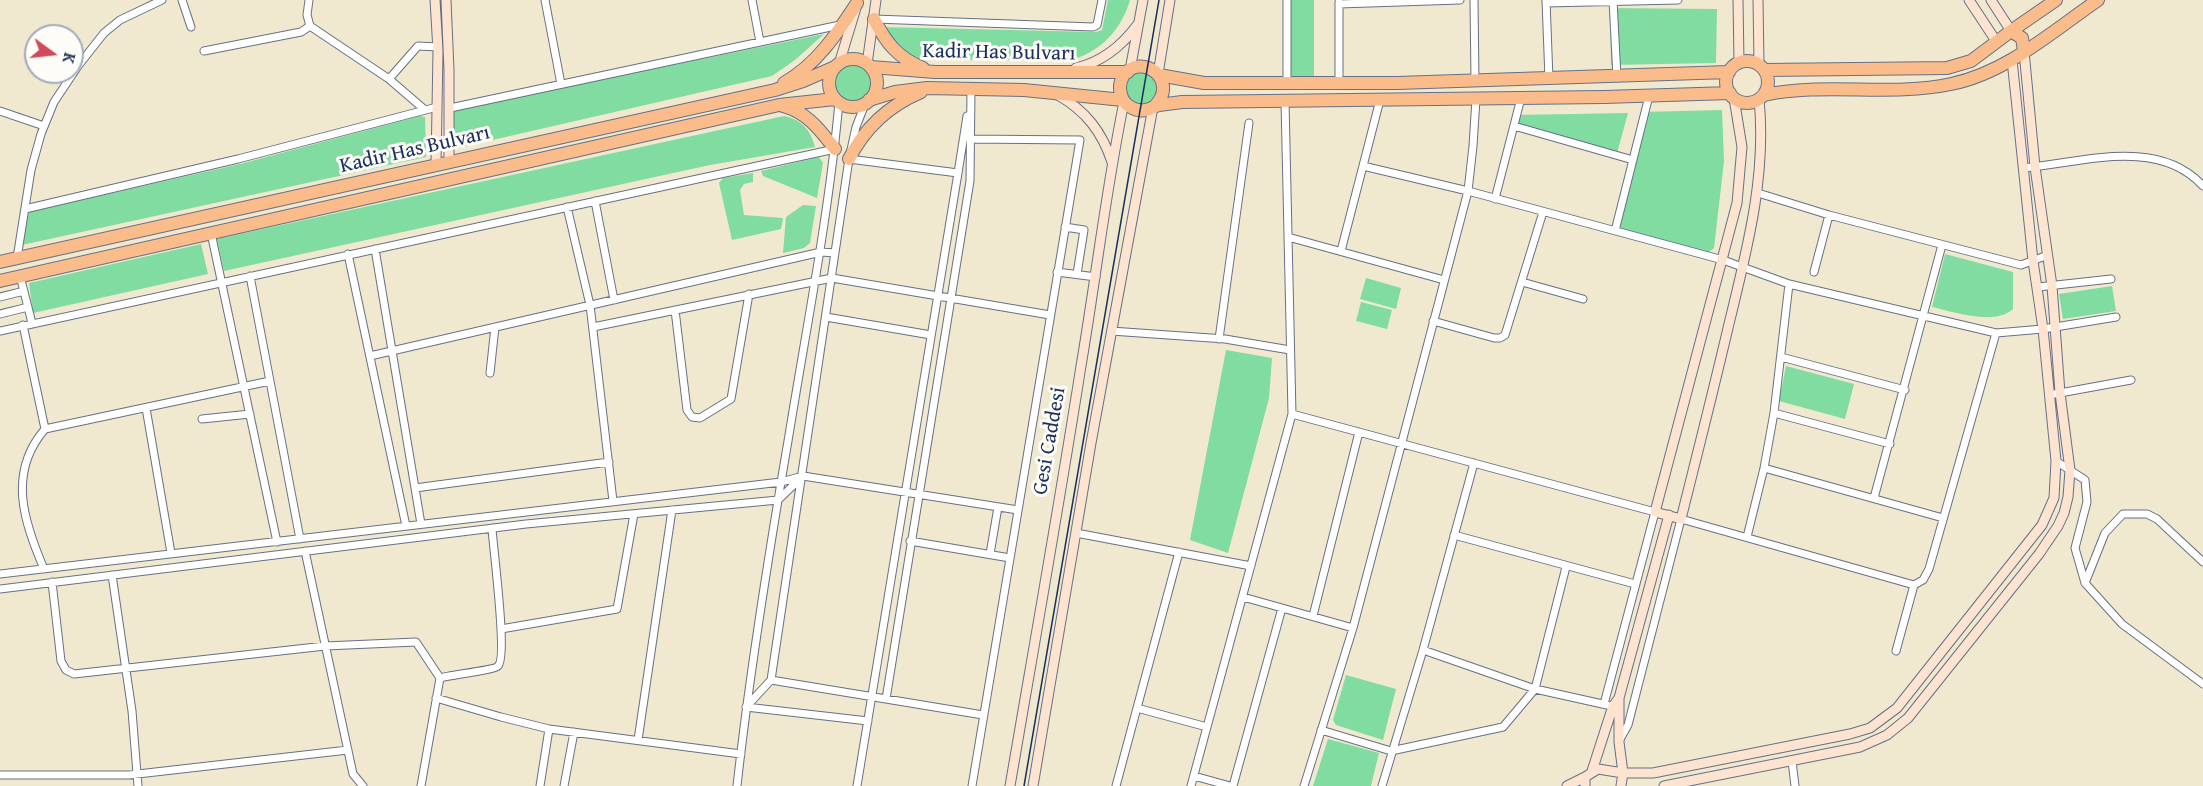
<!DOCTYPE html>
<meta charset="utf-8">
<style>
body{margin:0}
#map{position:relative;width:2203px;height:786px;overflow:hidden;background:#f0e9cf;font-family:"Gentium Book Plus",serif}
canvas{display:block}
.north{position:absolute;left:24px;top:24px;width:60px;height:60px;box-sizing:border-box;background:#fdfcf7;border:2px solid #a3aaba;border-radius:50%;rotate:105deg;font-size:16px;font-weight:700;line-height:24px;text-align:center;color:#1b2f5e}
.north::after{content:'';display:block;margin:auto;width:21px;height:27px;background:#d1495b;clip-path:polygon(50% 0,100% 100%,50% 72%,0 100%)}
</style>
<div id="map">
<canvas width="2203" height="786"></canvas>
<div class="north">K</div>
</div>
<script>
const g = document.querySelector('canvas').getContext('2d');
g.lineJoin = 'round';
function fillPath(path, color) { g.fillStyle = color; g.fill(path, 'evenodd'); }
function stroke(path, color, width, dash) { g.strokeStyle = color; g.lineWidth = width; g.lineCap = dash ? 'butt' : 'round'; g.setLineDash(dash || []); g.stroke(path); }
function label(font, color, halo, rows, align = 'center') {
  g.font = font + ' "Gentium Book Plus",serif'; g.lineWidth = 6; g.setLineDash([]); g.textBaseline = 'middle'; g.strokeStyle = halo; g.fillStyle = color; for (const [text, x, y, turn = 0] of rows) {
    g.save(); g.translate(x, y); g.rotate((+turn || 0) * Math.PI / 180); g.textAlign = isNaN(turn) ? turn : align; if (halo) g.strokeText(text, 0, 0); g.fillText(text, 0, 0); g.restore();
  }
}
const green = new Path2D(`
 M1108,0H1130C1121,31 1100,52 1069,61L919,59L904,53L882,27L1096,32L1102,30Z
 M1284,0H1314V77H1284Z
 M1610,8L1717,9L1716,63L1611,65Z
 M824,34L795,60L772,76L453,149V110Z
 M835 83a18 18 0 1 1 36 0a18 18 0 1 1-36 0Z
 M1125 89a16 16 0 1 1 32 0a16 16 0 1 1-32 0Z
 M1722,110L1724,161L1714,248L1708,253L1612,226L1641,112Z
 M1628,113L1616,157L1511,128L1514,115Z
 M420,116L425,117L426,157L22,245L29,212L240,164Z
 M784,116C801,119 811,130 815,147L710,165L224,271L217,239Z
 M819,157L823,163L817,198L763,176L761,171Z
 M753,173V182L744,184L740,190L744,215L783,218L781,229L732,240L719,183L723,178Z
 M803,205L816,206L810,243L804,248L783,253L786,217Z
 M201,244L208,274L33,313L29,283Z
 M1945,254L2013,272V309C1995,326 1954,312 1932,307Z
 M1366,278L1401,288L1396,309L1360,299Z
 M2112,286L2116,311L2063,319L2059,294Z
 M1361,302L1392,310L1387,329L1356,321Z
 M1226,350L1272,358L1269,398L1228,553L1190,540Z
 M1786,366L1854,384L1845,419L1779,401Z
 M1346,675L1396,689L1383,740L1336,725L1333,720Z
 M1328,739L1379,753L1371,786H1313Z`);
const street = new Path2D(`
 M182,0L191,27
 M309,0L307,15L310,26L389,79L425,110
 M545,0L561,84
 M752,0L760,42
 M1287,0V83
 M1474,0L1475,81
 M1546,0L1549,79
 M1613,0L1617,78
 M1339,2V83
 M1546,3L1678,0
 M1339,4L1460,0
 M874,19L1093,27L1097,25L1102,0
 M204,51L301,32L310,26
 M389,79L418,46L438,47
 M450,108L840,25
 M0,111L44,126
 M1514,126L1633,160
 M970,139L1080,140L972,786
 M849,159L958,173L857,786
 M1363,166L1468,191L1723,260L1789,284L1996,333L2043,329L2116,317
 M2023,168C2080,163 2158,136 2203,186
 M958,173L967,116
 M1758,193L1829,215L2021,265L2048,255
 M1495,199L1521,98
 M595,201L614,300
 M567,207L590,305L613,501
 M25,209L238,159L437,107
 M1065,227L1084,230L1077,274
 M1615,231L1649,96
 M211,233L277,542
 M1288,237L1444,280
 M375,249L421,524
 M1341,251L1380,100
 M348,254L406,526
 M17,258L31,170L41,134L54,102L78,66L104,33L120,20L162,0
 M1057,272L1096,277
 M1814,272L1829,215
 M20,276L32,323
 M250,276L300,539
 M1522,282L1583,299
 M2038,287L2111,279
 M0,297L24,291
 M675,310L687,410L692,417L700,418L731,399L749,294
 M0,314L28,307
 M826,317L931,335
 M1433,321L1494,338H1500L1505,335L1543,212
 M23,325L45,429C7,473 24,522 44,569
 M593,327L832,278L1050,315
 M0,331L835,149
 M1111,331L1225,339L1290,350
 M1219,339L1249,123
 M370,356L821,252L835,253
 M1781,357L1905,390
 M490,373L495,327
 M2049,395L2131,380
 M146,408L171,553
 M1774,413L1890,444
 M1292,414L1655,512L1604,704
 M202,419L250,414
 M45,429L270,381
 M2056,461L2085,480L2087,502L2075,548L2085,583L2122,624L2203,684
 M1764,468L1943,518
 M415,488L609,462
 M1874,498L1942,245
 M1076,533L1251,566
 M1454,535L1635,584
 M1747,537L1764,468L1774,413L1789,284
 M910,541L1010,558
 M305,551L353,774L363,786
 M990,554L998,507
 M0,574L781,482L803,476L1018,510
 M112,575L132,711L138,786
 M52,582L61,661L66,670L74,674L325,646L416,642L440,678L421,786
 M2085,583L2105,533L2123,514H2147L2157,519L2203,562
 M0,589L526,524L778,500L802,477
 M1243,597L1353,628
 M1313,616L1359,432
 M501,629L617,609L634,514
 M1423,650L1535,689L1607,705
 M1896,651L1914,585
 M440,678C450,675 495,670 498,666C508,657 493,548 492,528
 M771,680L983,715
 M436,698L501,717L549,729L741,754
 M886,699L970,181L971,89
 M746,707L771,680L849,159L856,127L865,104
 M746,707L868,721
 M1137,708L1207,727
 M1321,730L1391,751L1503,727L1535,689L1566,567
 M638,740L672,510
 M1619,741L1628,725L1681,519L1914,585L1923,580L1929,569L1996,333
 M1792,761L1795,786
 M0,775H129L348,750
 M1194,776L1230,786
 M540,786L549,729
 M564,786L574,732
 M737,786C750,668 769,552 789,435C807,324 829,214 839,102
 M1116,786L1179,552
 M1191,786L1292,414L1285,101
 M1233,786L1282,608
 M1304,786L1353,628L1468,191L1473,146L1476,99
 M1382,786L1423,650L1474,463`);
const secondary = new Path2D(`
 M435,0L438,51L436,165
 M446,0L449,70V163
 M1738,0L1739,62
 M1758,0L1759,64
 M1969,0L1996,41
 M1991,0L2011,31
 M839,64L856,8
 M867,64L876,0
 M1076,68C1102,62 1122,46 1138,24
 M1130,70L1143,0
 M1158,74L1170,0
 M1058,95C1086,111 1102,132 1112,162
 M1734,98L1742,147L1737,203L1655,512L1681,519C1697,455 1713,392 1728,328C1746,253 1767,177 1759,99
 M1619,698V742L1623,773H1653L1850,734L1870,728L1897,708L2042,525L2054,498L2056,461L2043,329L2033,261L2012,60
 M1592,771L1613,706L1619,698L1669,515
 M1010,786C1034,646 1059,506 1081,366C1096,278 1106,189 1124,102
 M1033,786L1091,443L1153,107
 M1567,786L1585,777
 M1585,786V777L1598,769L1623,773L1621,786
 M1664,786L1860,747L1887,735L1908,718L2039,554L2058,526L2064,513L2068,497L2070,470L2060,393L2052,286L2035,167L2024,51`);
const highway = new Path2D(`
 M874,19C886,43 898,58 923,68
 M2011,31L2056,0
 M829 83a24 24 0 1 1 48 0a24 24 0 1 1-48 0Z
 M1726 82a21 21 0 1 1 42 0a21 21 0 1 1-42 0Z
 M871,67L935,72H1128
 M1765,70L1947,68L1971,61L2011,31L2022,38L2024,51
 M1159,75L1204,83H1397L1729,72
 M784,83C817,64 836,35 857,3
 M1764,95C1825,82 1890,97 1951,84C2006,73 2053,31 2098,0
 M869,100L895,92L927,88L1024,90L1123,100
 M783,106C807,112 820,130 835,149
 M1155,106C1180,80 1141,51 1123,76C1120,82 1119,88 1121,94C1123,105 1135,112 1146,110C1151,109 1154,106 1159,105C1166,104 1174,103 1182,102L1604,97L1730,93
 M849,159C865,127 888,106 921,92
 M0,262L775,90L803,81L835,67
 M0,281L779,105L835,99`);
const tram = new Path2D(`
 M1024,786L1159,0`);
const streetNames = [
 ["Kadir Has Bulvarı",999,53,1],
 ["Kadir Has Bulvarı",415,150,-13],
 ["Gesi Caddesi",1050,441,-80]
];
fillPath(green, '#81dca2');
stroke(street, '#667086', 9);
stroke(secondary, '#667086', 11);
stroke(highway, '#667086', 14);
stroke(street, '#fff', 7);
stroke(secondary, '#fde4d1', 9);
stroke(highway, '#fabc8b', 12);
stroke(tram, '#1b2f5e', 1.5);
label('21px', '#1b2f5e', '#fdfcf7', streetNames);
</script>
